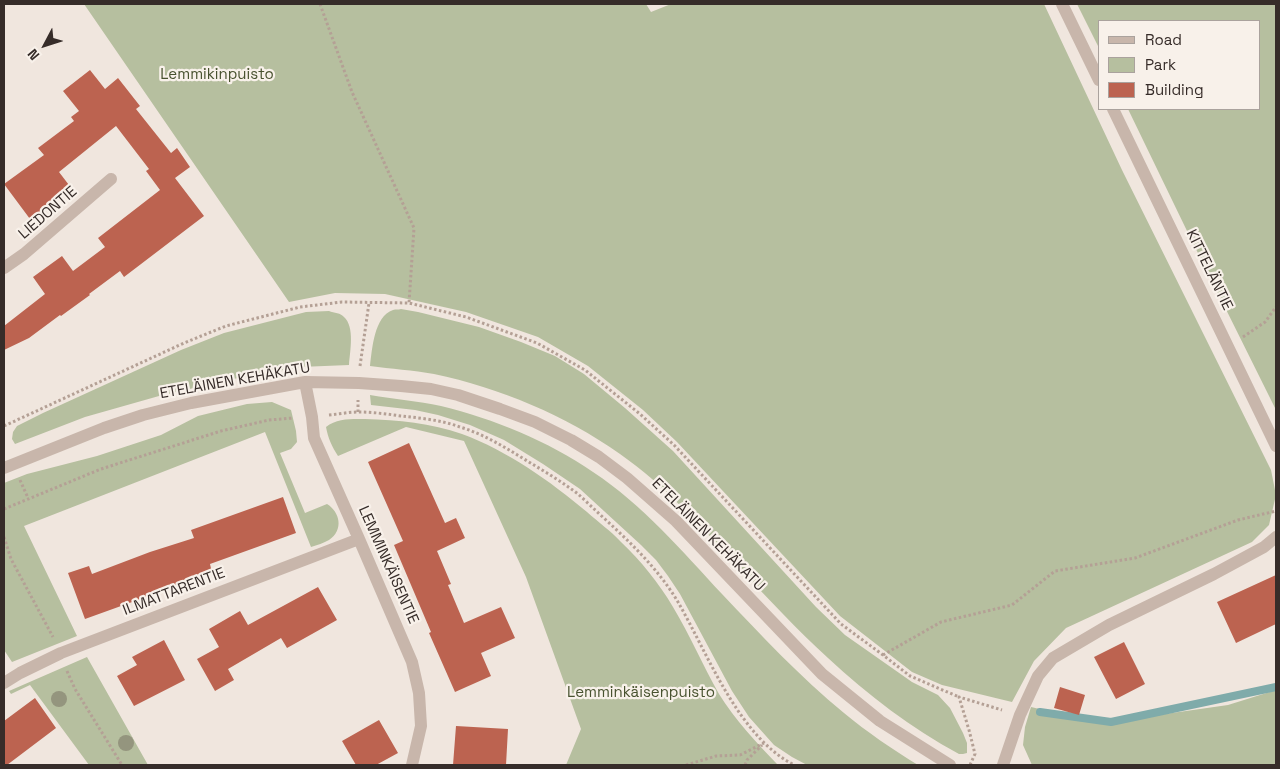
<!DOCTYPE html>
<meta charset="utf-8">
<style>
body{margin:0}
#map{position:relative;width:1280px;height:769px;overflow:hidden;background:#f0e6de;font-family:"Space Grotesk",sans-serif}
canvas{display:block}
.frame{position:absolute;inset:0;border:5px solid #362c29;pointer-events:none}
.legend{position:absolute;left:1098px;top:20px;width:162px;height:90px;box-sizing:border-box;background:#f8f1ea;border:1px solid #aaa29d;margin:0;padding:6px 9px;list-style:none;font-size:15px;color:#362c29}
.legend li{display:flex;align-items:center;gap:10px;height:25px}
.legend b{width:25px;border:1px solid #aaa29d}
.north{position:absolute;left:20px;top:20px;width:50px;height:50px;-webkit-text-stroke:4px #f8f1ea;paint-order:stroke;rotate:230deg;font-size:14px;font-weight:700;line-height:20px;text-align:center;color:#362c29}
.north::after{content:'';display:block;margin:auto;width:18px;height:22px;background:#362c29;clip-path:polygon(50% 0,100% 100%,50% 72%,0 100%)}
</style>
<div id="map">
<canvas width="1280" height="769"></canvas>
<div class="frame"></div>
<ul class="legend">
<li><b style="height:6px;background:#c8b6ab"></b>Road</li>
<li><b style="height:14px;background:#b6bf9f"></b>Park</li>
<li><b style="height:14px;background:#bc6350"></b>Building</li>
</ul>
<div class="north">N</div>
</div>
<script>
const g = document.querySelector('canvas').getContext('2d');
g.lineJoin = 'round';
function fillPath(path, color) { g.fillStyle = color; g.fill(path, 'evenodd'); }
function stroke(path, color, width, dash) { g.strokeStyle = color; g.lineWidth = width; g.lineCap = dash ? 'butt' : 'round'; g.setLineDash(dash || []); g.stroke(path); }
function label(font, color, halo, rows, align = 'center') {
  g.font = font + ' "Space Grotesk",sans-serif'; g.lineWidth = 4.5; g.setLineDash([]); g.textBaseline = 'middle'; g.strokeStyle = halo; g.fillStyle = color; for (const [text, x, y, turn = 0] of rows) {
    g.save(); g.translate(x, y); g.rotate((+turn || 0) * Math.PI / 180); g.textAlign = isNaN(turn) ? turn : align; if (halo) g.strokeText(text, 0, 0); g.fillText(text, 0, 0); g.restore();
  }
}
const green = new Path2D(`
 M84,4H646L651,12L671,4H1044L1122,170L1271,470L1276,495L1269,525L1252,542L1066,628L1034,661L1012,702L942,685L912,672L840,616L677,442L643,410L588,366L538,337L466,312L385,294L335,293L289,302Z
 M1077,4H1276V410L1188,233L1128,109H1259V21H1099V48Z
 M401,309L418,312L479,327L521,342L555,356L584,374L625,408L673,451L816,607L845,635L912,682L938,695L950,708L963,733L967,743V753L963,754H959C911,728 868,695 828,658C797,630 769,599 740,569C703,529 666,486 620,454C565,415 500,388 434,374C413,370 391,369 370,366C372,350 374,316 393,310C396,309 398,310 401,309Z
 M329,311C334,313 341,313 344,317C355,327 350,351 349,365L300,367L233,379L159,396L85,417L15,444L12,439L13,432L17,426L43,413L181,350L224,333L306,312Z
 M370,395C394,399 418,401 441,406C494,419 548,441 593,472C643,505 682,551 722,594C761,635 800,677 844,713C867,732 892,749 918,765H807L792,757L774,745L749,717L732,691L680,594L668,576L656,560L641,545L580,489L543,464L504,440L470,425L438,415L415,410L371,405Z
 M272,402L291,410L296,431L297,442L291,449L280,453L305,513L327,504C340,512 344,530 329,540C324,543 317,545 311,547L265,432L24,526L77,636L12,662L4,650V483L27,474L97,456L161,435L198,416L247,404Z
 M365,419C398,420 431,423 462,434C508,451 550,481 587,512C598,522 611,531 621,542C641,561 659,583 673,607C690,635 703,666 719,694C735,720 756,742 777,764L781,765H566L581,729L526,577L464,441L406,427L338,456C332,447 328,438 326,427C337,418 352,419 365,419Z
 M87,657L148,765H89L30,685L11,694L9,691Z
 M1276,690V765H1032L1023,745L1025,727L1031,707L1099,723L1109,722L1228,705Z`);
const stream = new Path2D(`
 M1040,712L1111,722L1276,687`);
const building = new Path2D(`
 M90,70L105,89L118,78L140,106L136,109L171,153L177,148L190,167L175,178L204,216L124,277L120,271L89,294L90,295L61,316L60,315L29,338L4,350V326L45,294L33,277L62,256L73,271L105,247L98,238L160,190L146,171L149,169L116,126L59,172L72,189L30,219L4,184L44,155L38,148L74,121L71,117L79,111L63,91Z
 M409,443L445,523L456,518L465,538L437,551L451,584L448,585L464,623L501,607L515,638L481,653L491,676L455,692L429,633L431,632L394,545L403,541L368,462Z
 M283,497L296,533L210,564L212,573L146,595V597L85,619L68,573L89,566L92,574L150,552L194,538L191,530Z
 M1276,575V624L1236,643L1217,602Z
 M318,587L337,620L287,648L281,638L228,669L234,680L215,691L197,659L219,647L209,629L240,611L248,625Z
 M164,640L185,680L134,706L117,676L137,665L132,657Z
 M1124,642L1145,684L1116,699L1094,657Z
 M1060,687L1085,695L1079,715L1054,708Z
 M35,698L56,728L7,765H4V721Z
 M379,720L398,753L376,765H356L342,741Z
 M456,726L508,729L506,765H453Z`);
const path = new Path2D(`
 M320,4L352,92L414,228L409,303
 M1243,337L1265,322L1276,307
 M360,366L369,303
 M358,412V400
 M329,415C339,414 349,412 359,412C373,412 387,414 401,416C420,418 441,420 460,427C483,434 503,446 524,459C542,470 561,481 578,494C587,502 596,511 606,520C632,544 659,570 678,602C708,654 738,736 794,765
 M4,426L184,343L226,326L300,307L342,302L409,303L466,317L537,343L585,370L640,414L674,445L841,624L883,655L910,676L959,697
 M20,480L28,498
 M4,509L101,469L221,431L269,420L293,418
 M4,537L11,559L53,637
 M883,655L941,622L1012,605L1055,571L1135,558L1238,520L1276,511
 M67,671L75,689L122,765
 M686,765L716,756L740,755L764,743
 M745,765L747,760L762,745
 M970,765L975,754L969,730L959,697L1002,710`);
const minor = new Path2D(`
 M1062,4L1099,80
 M1113,109L1276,446
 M4,268L24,254L111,179
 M305,382L312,417L314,438L359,539L412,662L419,693L421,726L412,765
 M4,468L104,428L143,415L191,403L305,382L359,383L401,386L431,389L458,395L500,409L535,422L571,440L599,457L627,478L676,521L822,674L880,721L950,765
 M4,683L20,673L61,653L359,539
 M1003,765L1020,715L1038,676L1053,658L1109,625L1214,574L1264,547L1276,537`);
const trees = [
 [59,699],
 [126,743]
];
const parkNames = [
 ["Lemmikinpuisto",217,75],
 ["Lemminkäisenpuisto",641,693]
];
const streetNames = [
 ["LIEDONTIE",48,213,-41],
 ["KITTELÄNTIE",1209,270,64],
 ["ETELÄINEN KEHÄKATU",235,381,-10],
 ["ETELÄINEN KEHÄKATU",708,535,45],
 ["LEMMINKÄISENTIE",388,565,66],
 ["ILMATTARENTIE",174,592,-21]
];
fillPath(green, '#b6bf9f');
stroke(stream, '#7fabaa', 8);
fillPath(building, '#bc6350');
stroke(path, '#b4a095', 3, [2.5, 2.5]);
stroke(minor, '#c8b6ab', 12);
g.fillStyle = '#94957e';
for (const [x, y] of trees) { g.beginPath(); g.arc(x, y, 8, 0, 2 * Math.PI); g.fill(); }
label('15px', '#48522f', '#f8f1ea', parkNames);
label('15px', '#362c29', '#f8f1ea', streetNames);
</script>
